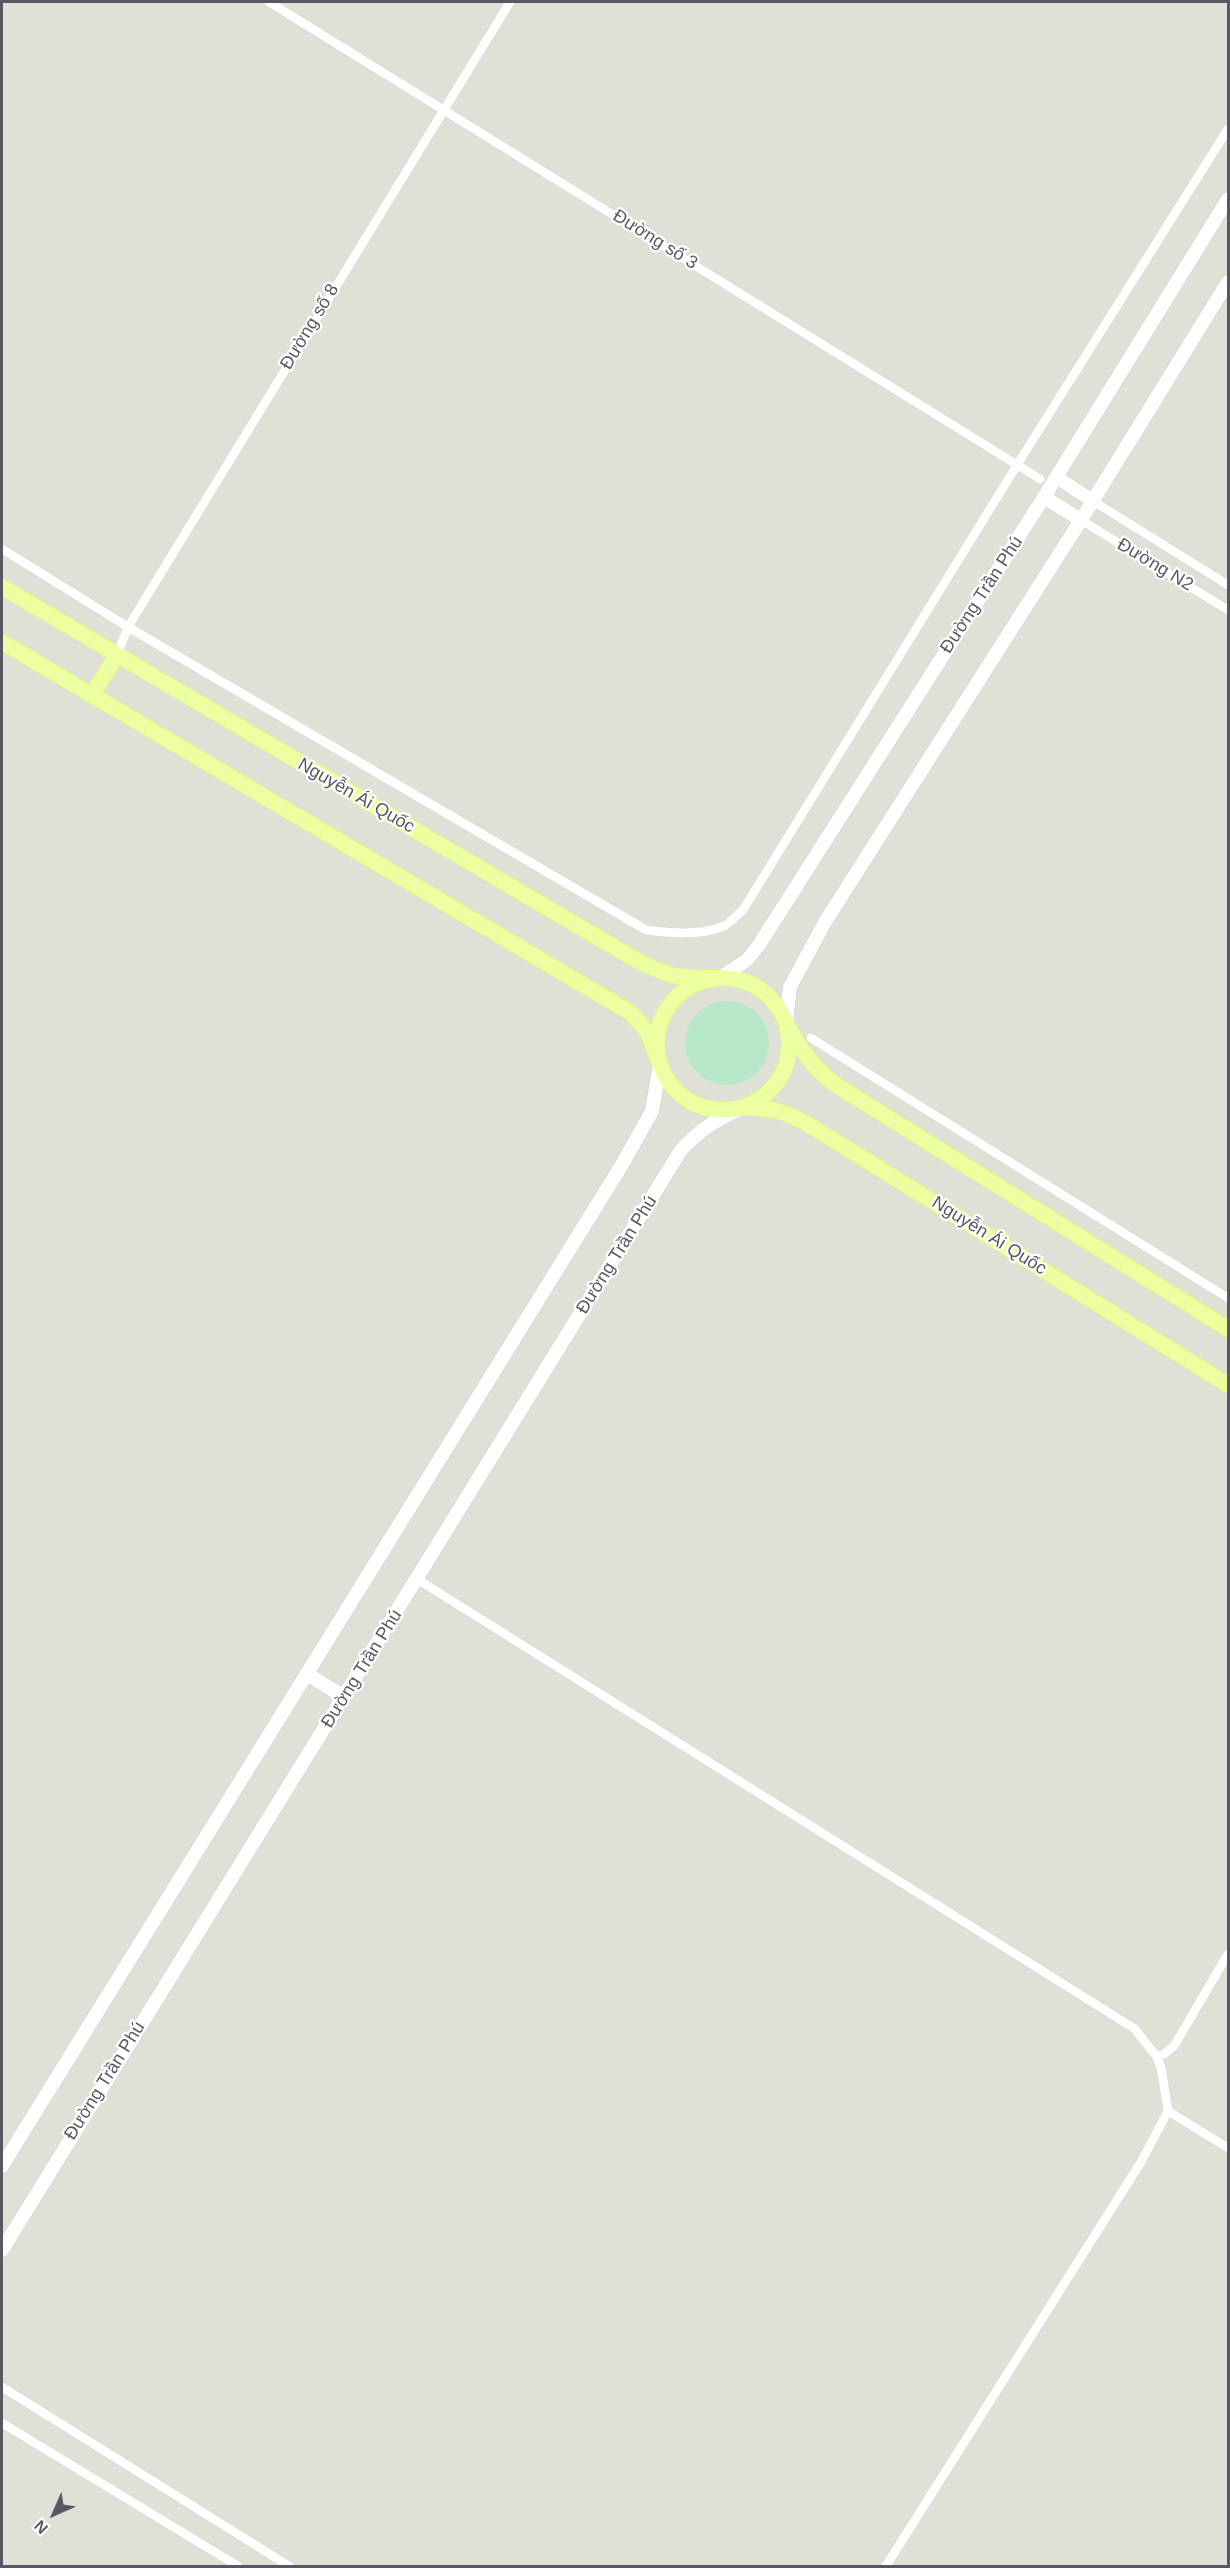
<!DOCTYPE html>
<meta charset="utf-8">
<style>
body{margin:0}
#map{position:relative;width:1230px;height:2568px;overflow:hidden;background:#ebedde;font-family:Arial,sans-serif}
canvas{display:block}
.frame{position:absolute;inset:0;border:3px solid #585862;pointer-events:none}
.north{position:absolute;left:24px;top:2484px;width:60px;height:60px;-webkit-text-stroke:4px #fff;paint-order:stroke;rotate:225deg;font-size:16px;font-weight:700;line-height:24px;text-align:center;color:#585862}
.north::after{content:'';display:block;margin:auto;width:21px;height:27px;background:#585862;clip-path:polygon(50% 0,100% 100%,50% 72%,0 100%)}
</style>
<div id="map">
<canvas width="1230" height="2568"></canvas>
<div class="frame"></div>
<div class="north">N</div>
</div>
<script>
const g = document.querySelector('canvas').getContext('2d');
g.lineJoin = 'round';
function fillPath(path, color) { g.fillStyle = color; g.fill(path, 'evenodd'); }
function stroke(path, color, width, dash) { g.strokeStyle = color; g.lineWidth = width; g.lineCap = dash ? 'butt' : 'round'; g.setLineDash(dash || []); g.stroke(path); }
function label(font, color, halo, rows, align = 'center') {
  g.font = font + ' Arial,sans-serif'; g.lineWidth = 4.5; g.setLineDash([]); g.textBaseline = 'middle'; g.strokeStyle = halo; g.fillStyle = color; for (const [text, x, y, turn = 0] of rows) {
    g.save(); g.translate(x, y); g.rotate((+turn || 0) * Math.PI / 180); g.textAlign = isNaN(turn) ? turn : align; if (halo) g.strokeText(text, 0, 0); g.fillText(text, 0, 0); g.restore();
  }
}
const industrial = new Path2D(`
 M2,2H1228V2566H2Z`);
const green = new Path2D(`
 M685 1043a42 42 0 1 1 84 0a42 42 0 1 1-84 0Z`);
const street = new Path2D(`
 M269,2L1040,479
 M1093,501L1228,585
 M1081,520L1228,610
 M2,549L128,627L646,930C670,933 700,936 724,926C730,923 737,915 743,910L1017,465L1228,129
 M117,655L128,627L510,2
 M811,1038L1228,1298
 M417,1579L1135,2029L1156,2056L1161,2067L1168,2111L1141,2162L886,2566
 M1156,2056L1164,2054L1174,2046L1228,1954
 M1168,2111L1228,2148
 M2,2387L289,2566
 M2,2423L238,2566`);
const secondary = new Path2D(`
 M1056,477L1093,501
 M1044,497L1081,520
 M720,978L747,960L759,945L1044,497L1228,199
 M786,1023L790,987L825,922L1081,520L1228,282
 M307,1674L344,1697
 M2,2166L623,1163L652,1111L660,1064
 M2,2250L681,1150C701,1129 715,1120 742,1108`);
const primary = new Path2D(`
 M2,587L631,957C668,977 678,979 720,978
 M2,642L631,1013L647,1031L660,1064
 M92,695L117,655
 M657 1044a66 66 0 1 1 132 0a66 66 0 1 1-132 0Z
 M786,1023C801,1050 811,1066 836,1085L1228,1329
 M742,1108C772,1107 786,1112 811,1126L1228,1385`);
const streetNames = [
 ["Đường số 3",655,240,32],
 ["Đường số 8",310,327,-59],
 ["Đường N2",1155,565,31],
 ["Đường Trần Phú",982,595,-57],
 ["Nguyễn Ái Quốc",356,796,30],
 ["Nguyễn Ái Quốc",989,1236,32],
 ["Đường Trần Phú",617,1255,-58],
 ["Đường Trần Phú",362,1669,-58],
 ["Đường Trần Phú",105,2081,-58]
];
fillPath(industrial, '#dfe0d6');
fillPath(green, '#b7e8c9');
stroke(street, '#d2d2da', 10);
stroke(secondary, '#cacad5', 15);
stroke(primary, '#f0ff45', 16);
stroke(street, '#fff', 9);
stroke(secondary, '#fff', 14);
stroke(primary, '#ecffa1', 15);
label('18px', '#585862', '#fff', streetNames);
</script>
